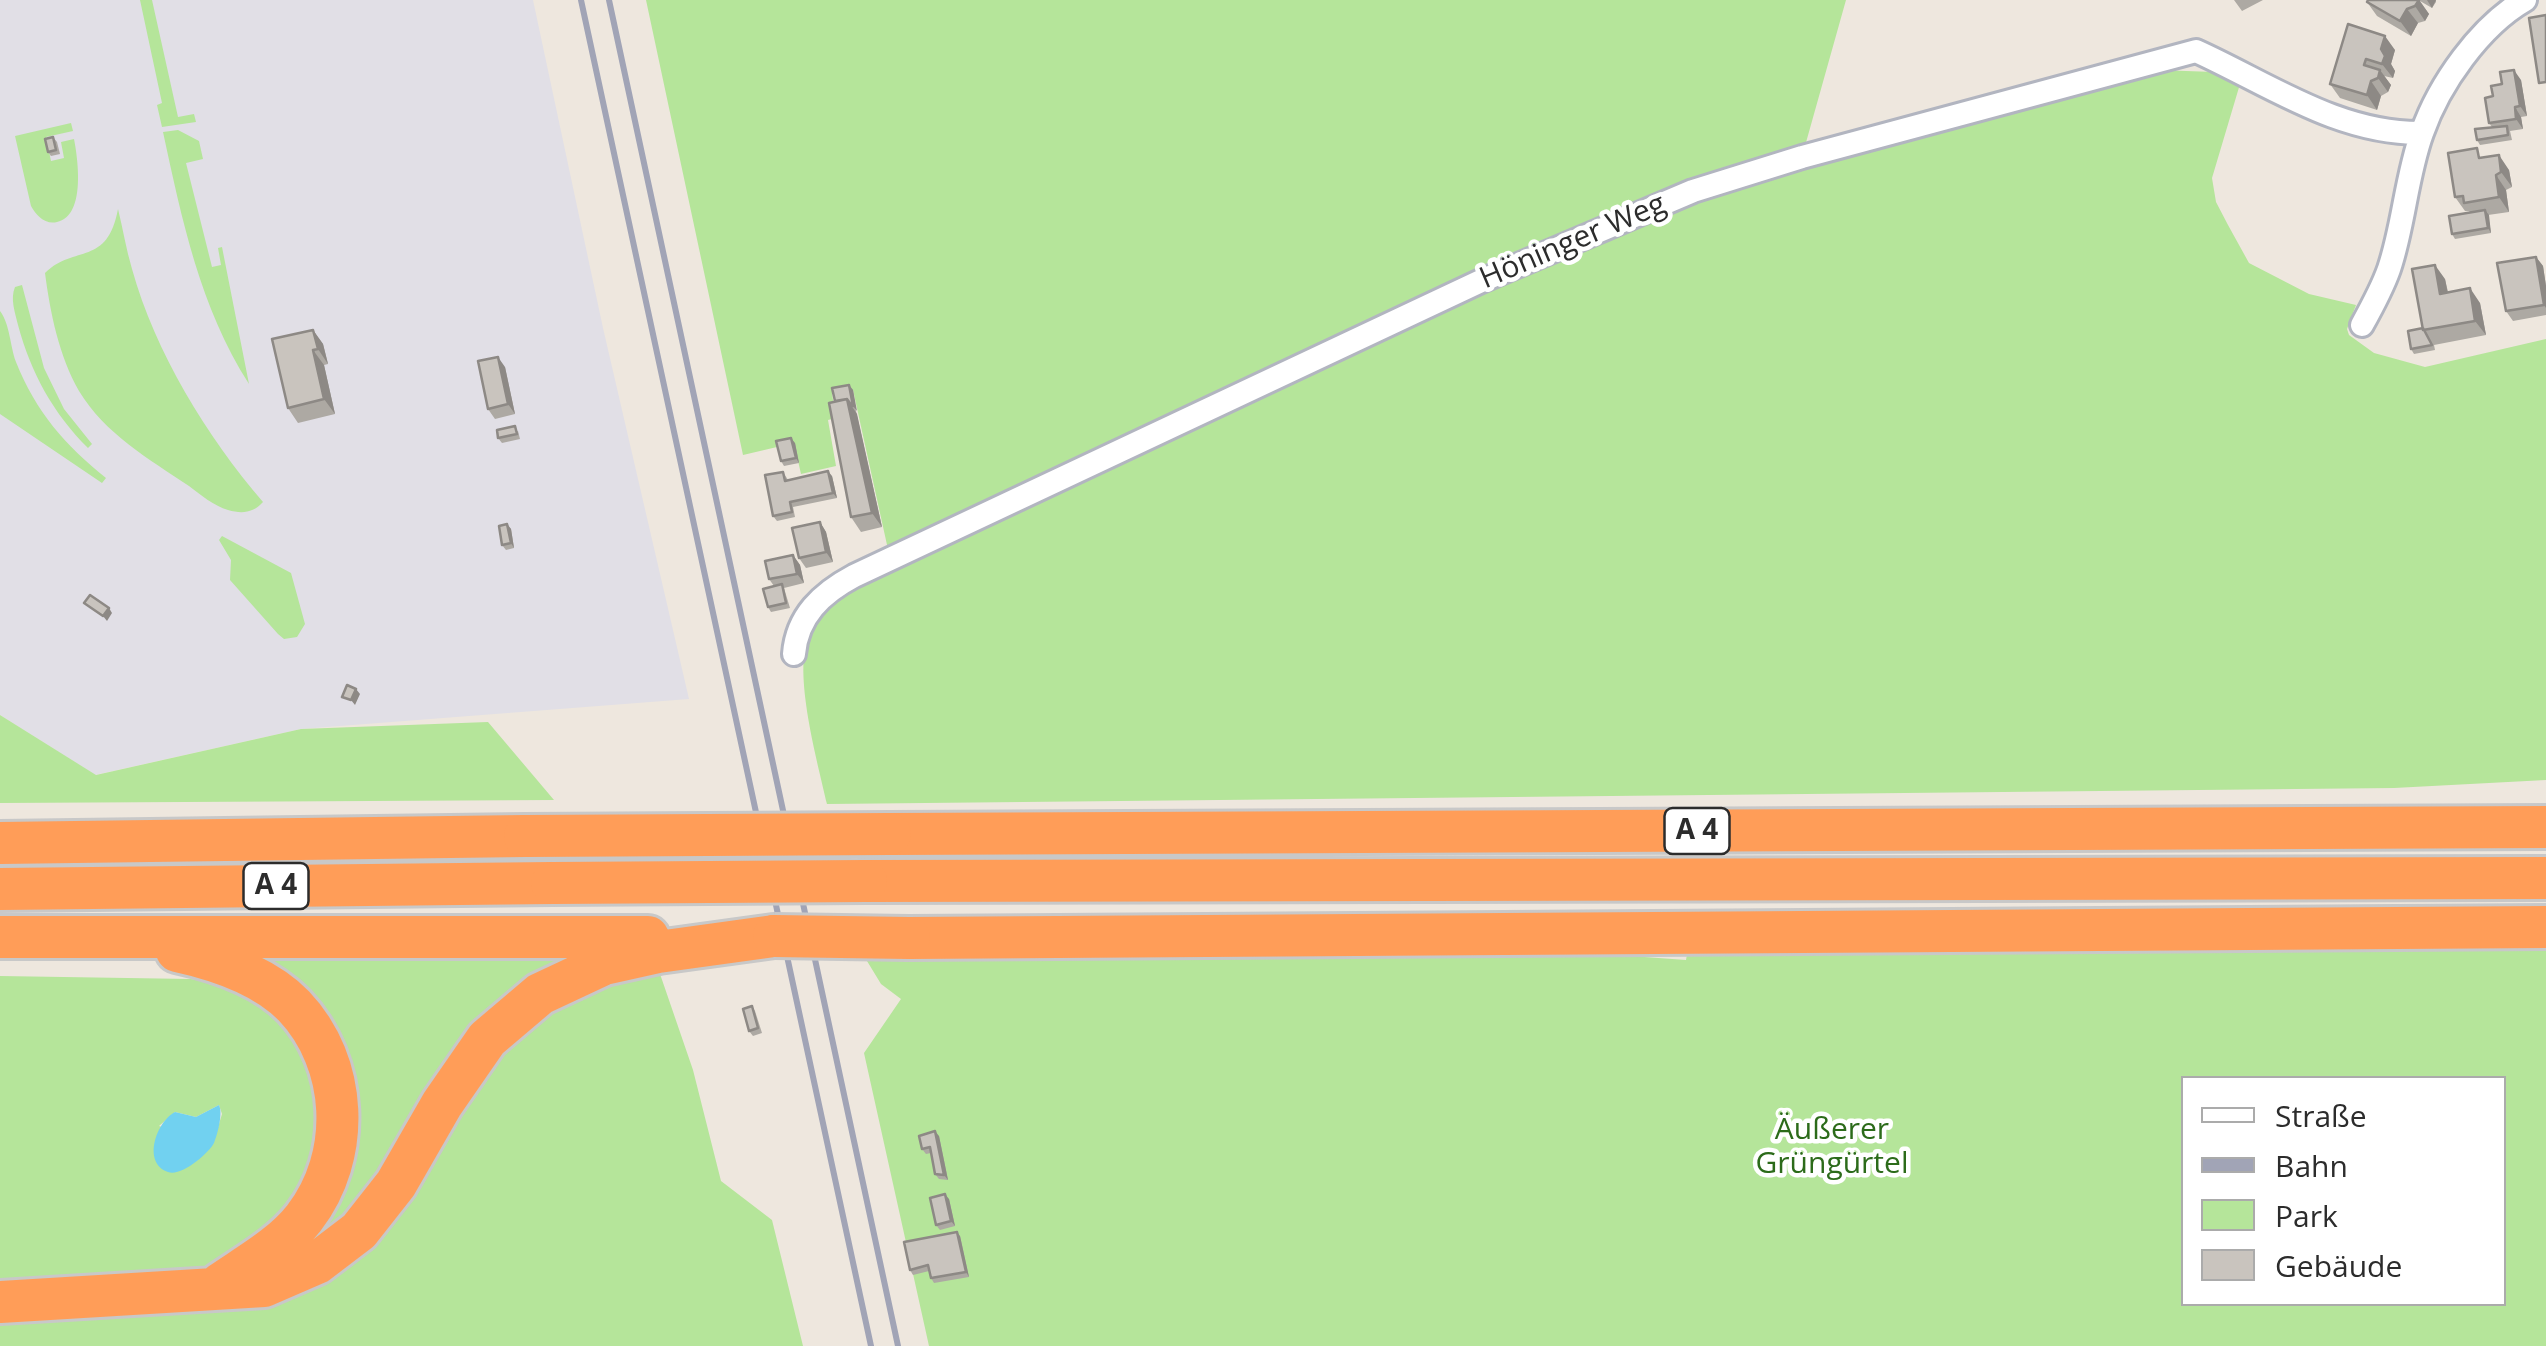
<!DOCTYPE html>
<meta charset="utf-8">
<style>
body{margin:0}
#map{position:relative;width:2546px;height:1346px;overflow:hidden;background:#eee7de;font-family:"Open Sans",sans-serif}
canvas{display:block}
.legend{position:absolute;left:2181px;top:1076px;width:325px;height:230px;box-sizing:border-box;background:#fff;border:2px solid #ababab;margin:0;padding:12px 18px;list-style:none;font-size:30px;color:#2c2c2c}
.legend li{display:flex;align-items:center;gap:20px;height:50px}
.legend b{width:50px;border:2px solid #ababab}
</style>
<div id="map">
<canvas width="2546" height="1346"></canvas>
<ul class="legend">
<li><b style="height:12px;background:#fff"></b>Straße</li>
<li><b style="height:12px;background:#a1a4b6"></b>Bahn</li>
<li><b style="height:28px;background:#b5e59a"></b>Park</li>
<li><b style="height:28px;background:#c9c4be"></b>Gebäude</li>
</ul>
</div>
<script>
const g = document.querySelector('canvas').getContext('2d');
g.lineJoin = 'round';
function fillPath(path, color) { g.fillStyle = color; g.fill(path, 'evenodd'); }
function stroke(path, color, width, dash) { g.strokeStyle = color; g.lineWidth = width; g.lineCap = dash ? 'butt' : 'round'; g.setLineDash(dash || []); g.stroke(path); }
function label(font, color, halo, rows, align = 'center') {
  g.font = font + ' "Open Sans",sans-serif'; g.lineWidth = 9; g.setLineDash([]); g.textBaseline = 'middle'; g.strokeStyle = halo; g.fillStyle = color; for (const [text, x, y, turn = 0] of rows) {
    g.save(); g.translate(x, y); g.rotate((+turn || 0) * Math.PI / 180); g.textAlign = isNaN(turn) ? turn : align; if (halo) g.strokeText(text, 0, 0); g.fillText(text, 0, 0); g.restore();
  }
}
const industrial = new Path2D(`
 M0,0H533L603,328L689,699L301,729L95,775L0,715Z`);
const green = new Path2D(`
 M140,0H152L178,117L194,114L196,122L162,127L157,105L162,103Z
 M646,0H1846L1805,146L889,554L853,390L832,394L836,418L828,420L836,466L801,474L794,443L743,455Z
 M2158,70L2214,72L2240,84L2212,178L2216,202L2228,225L2249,263L2309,294L2356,305L2347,329L2349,335L2374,353L2425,367L2546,339V780L2394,788L827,804C818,763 792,672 809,635C818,613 837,598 854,582L1581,247L1696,201L1811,165Z
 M71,123L73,131L46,137L51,161L64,158L61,142L74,139C78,159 86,216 57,222C45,225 36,215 31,206L15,136Z
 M178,130L199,141L203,159L186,163L212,267L221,265L218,248L222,247L249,384C200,307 182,220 163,132Z
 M118,209C123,229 126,249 132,269C155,352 207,437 263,502C253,513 242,514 228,510C214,506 201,495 189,486C149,459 105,434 79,391C59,356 50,312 45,273C75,244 107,267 118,209Z
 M22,285L44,368L64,409L92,444L88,448C53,413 31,373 18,325C15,312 10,299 15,287Z
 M0,311C10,324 10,346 16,362C36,412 65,445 106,478L102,483L0,414Z
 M222,536L291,573L305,624L297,637L284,639L278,634L230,580L231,560L219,540Z
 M0,715L96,775L301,729L488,722L554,800L0,803Z
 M2546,945V1346H929L864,1053L901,999L881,984L867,961L1603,954L1686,960L1688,949ZM2184,1078H2504V1304H2184Z
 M232,951L582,955L400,1145L349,1216L294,1258L349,1107Z
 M659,971L693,1070L721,1181L772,1220L803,1346H0V1322L210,1312L281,1295L492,1061L544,1014L590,990Z
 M0,976L191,979L227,983L269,1008L293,1034L313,1073L321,1109L307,1191L227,1261L202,1269L0,1281ZM219,1105L222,1114L213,1144L159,1126L175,1112L196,1117Z`);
const water = new Path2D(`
 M219,1105C223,1113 218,1133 214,1143C208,1154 181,1177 168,1172C142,1163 156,1122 175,1112L196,1117Z`);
const street = new Path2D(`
 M2362,325C2372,307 2382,289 2389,269C2404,225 2406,177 2422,133C2439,84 2480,26 2525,0
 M794,654C797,616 822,593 854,576L1481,281L1693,191L1802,157L2196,51C2269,84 2338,134 2422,133`);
const highway = new Path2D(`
 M890,834L2546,827
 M0,843L525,836
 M866,881L2546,878
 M0,889L552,883
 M0,937H648
 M909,938L2546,927
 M177,951C218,960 264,975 294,1006C348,1063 352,1156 304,1218C282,1246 249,1264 220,1284
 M0,1302L264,1286L317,1263L359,1231L396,1184L442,1104L487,1039L540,994L604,964L658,952L774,936`);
const rail = new Path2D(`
 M581,0L871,1346
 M609,0L898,1346`);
const highwayBridge = new Path2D(`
 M525,836L890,834
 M552,883L866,881
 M774,936L909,938`);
const wall = new Path2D(`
 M2234,0H2263L2242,11Z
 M2368,0H2436V2L2432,8L2420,1L2429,14L2425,21L2418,23L2411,36L2377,16L2367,2Z
 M2348,24L2395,50L2391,64L2395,71L2393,78L2384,76L2391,85L2388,92L2381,96L2377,110L2340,98L2330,84Z
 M2521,80L2527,116L2521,117L2523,129L2510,131L2512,140L2480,145L2477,140L2492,127L2489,123Z
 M53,137L57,142L60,154L51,156L48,152Z
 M2484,157L2509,170L2512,187L2506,190L2509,212L2488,215L2491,233L2455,239L2452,234L2471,213L2469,211H2465L2455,197Z
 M2536,257L2543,266L2546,286V315L2513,321L2506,311Z
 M2445,279L2448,292L2480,303L2486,335L2434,345L2435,350L2414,354L2411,349L2423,328Z
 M313,330L323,344L328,364L324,365L335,414L298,423L288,408Z
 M505,367L515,414L495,419L488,409Z
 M849,385L853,390L856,411L882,527L861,532L851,517L835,401Z
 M518,431L520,439L502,443L498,438Z
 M795,443L799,463L784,466L781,461Z
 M783,472L788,480L832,476L837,498L793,507L795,517L777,521L773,516Z
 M820,522L826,532L833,562L806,568L799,558Z
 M507,524L511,529L514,548L506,550L502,545Z
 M793,555L800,565L804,583L784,588L790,608L771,612L768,607L774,586L769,579Z
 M752,1006L755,1011L762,1033L753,1036L749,1031Z
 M939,1136L948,1180L939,1179L935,1174L931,1153L926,1154L922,1149Z
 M949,1199L955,1226L940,1230L936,1225Z
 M960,1236L969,1277L934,1283L931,1278L929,1271L913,1275L910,1270Z`);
const shadedWall = new Path2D(`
 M2419,0L2429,14L2425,21L2415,6Z
 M2427,0H2436L2432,8Z
 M2407,9L2418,23L2411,36L2400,21Z
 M2385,36L2395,50L2391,64L2395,71L2393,78L2382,64L2381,49Z
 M2380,70L2391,85L2388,92L2378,78Z
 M2514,70L2521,80L2527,116L2520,106Z
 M2371,81L2381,96L2377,110L2367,95Z
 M2515,107L2521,117L2523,129L2516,119Z
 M2499,155L2509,170L2512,187L2501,172Z
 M2496,175L2506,190L2509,212L2499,197Z
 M2485,210L2489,215L2491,233L2488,228Z
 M2536,257L2543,266L2546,286V308L2544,305Z
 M2435,265L2445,279L2451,309L2440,294Z
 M2470,288L2480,303L2486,335L2475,321Z
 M313,330L323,344L328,364L318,349Z
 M313,350L324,365L335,414L324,399Z
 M498,357L505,367L515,414L508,404Z
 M849,385L853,390L857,411L853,406Z
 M847,399L857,414L882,527L872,513Z
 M791,438L795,443L799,463L796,458Z
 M828,471L832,476L837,498L833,493Z
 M820,522L826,532L833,562L826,552Z
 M507,524L511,529L514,548L511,543Z
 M793,555L800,565L804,583L797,574Z
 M109,608L112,613L107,621L103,616Z
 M356,689L360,694L355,705L351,700Z
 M935,1131L939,1136L948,1180L944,1175Z
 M945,1194L949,1199L955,1226L951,1221Z
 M957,1232L960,1236L969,1277L966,1272Z`);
const building = new Path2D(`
 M2368,0H2419L2415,6L2407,9L2400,21L2367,2Z
 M2546,15V82L2539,83L2529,18Z
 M2348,24L2385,36L2381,49L2385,56L2382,64L2366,59L2364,65L2380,70L2378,78L2371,81L2367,95L2330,84Z
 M2514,70L2520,106L2515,107L2516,119L2489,123L2485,98L2493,96L2491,86L2502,84L2500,72Z
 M2507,126L2508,135L2477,140L2475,129Z
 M53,137L56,150L48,152L45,139Z
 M2477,148L2479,158L2499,155L2501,172L2496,175L2499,197L2464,203L2463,196L2455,197L2448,153Z
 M2485,210L2488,228L2452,234L2449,216Z
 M2536,257L2544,305L2506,311L2497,263Z
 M2435,265L2440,294L2470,288L2475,321L2423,330L2412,269Z
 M2423,328L2432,345L2411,349L2408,331Z
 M313,330L318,349L313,350L324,399L288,408L272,339Z
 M498,357L508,404L488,409L478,361Z
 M849,385L853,406H852L847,399L835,401L832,388Z
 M847,399L872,513L851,517L829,403Z
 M515,426L517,434L498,438L497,430Z
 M791,438L796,458L781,461L776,441Z
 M828,471L833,493L790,502L792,512L773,516L765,475L783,472L785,481Z
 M820,522L826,552L799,558L792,528Z
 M507,524L511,543L502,545L499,526Z
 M793,555L797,574L769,579L765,561Z
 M782,584L786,603L768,607L763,589Z
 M90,595L109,608L103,616L84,603Z
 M347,685L356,689L351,700L342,697Z
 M752,1006L758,1028L749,1031L743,1009Z
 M935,1131L944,1175L935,1174L930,1147L922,1149L919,1136Z
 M945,1194L951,1221L936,1225L930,1198Z
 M957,1232L966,1272L931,1278L928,1265L910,1270L904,1242Z`);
const shields = [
 [1697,831,65],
 [276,886,65]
];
const shieldNames = [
 ["A 4",1697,831],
 ["A 4",276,886]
];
const streetNames = [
 ["Höninger Weg",1573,242,-23]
];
const parkNames = [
 ["Äußerer",1832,1130],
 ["Grüngürtel",1832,1164]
];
fillPath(industrial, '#e1dfe6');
fillPath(green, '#b5e59a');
fillPath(water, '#71d1f0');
stroke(street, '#b2b5c0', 28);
stroke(highway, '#c8c8c8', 48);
stroke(street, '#fff', 22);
stroke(highway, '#ff9d58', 42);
stroke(rail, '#a1a4b6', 6);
stroke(highwayBridge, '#c8c8c8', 48, []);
stroke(highwayBridge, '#ff9d58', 42);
fillPath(wall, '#ada9a3');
fillPath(shadedWall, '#8d8985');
fillPath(building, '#c9c4be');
stroke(building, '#8d8985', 2.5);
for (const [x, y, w] of shields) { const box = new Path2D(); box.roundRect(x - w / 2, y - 23, w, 46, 8); g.fillStyle = '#fff'; g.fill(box); stroke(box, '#2c2c2c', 2.5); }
label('bold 28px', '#2c2c2c', null, shieldNames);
label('30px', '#2c2c2c', '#fff', streetNames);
label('30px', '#2c6b1a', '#fff', parkNames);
</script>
